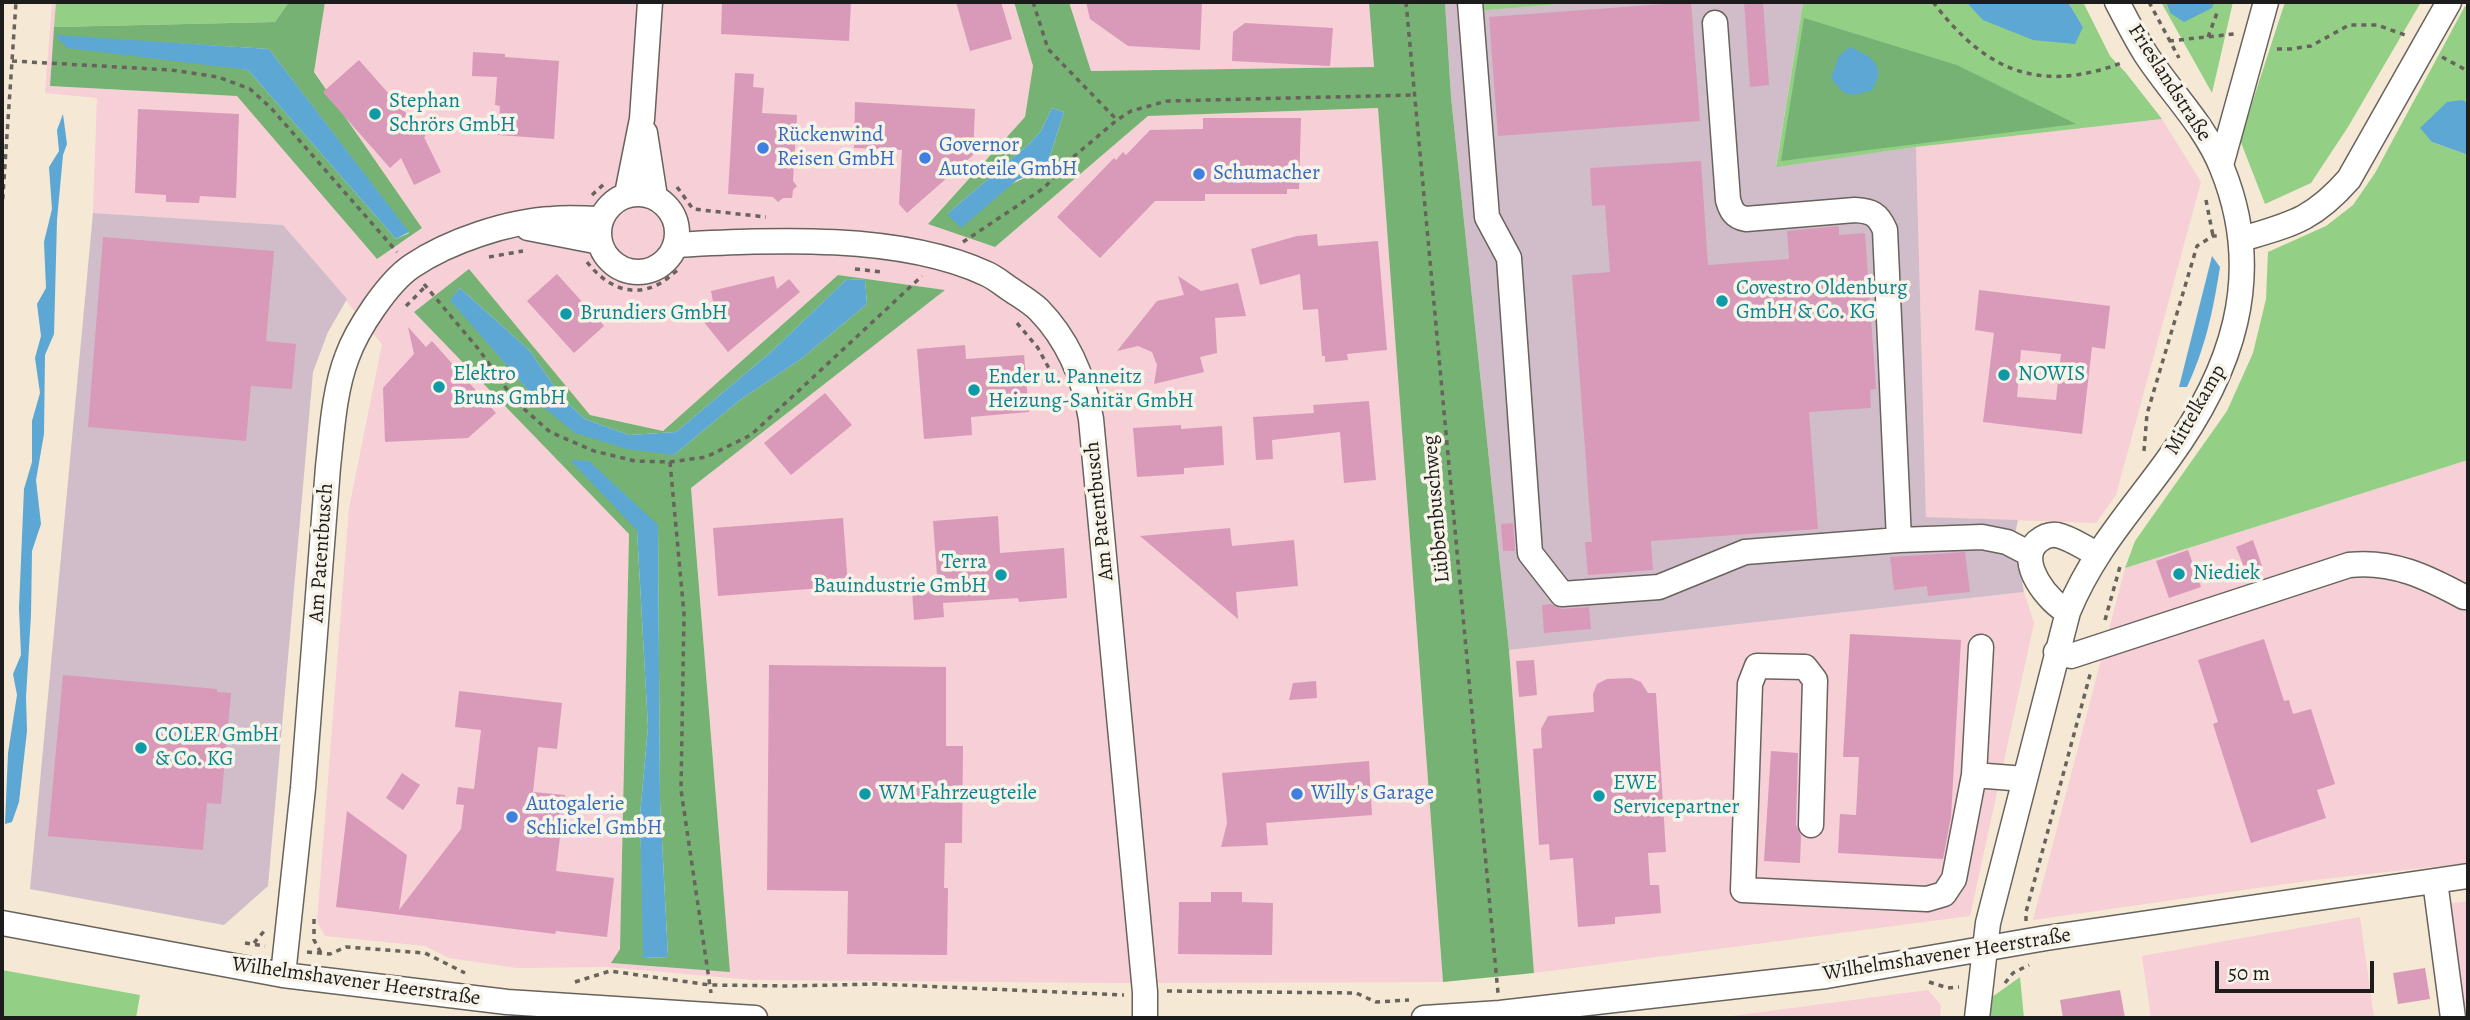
<!DOCTYPE html>
<meta charset="utf-8">
<style>
body{margin:0}
#map{position:relative;width:2470px;height:1020px;overflow:hidden;background:#f5e8d4;font-family:Alegreya,serif}
canvas{display:block}
.frame{position:absolute;inset:0;border:4px solid #1c1c1c;pointer-events:none}
.scale{position:absolute;left:2215px;top:961px;width:159px;height:32px;box-sizing:border-box;border:4px solid #1c1c1c;border-top:0;padding-left:9px;font-size:21px;line-height:24px;white-space:nowrap;color:#1c1c1c;-webkit-text-stroke:5px #f7f3e8;paint-order:stroke}
</style>
<div id="map">
<canvas width="2470" height="1020"></canvas>
<div class="frame"></div>
<div class="scale">50 m</div>
</div>
<script>
const g = document.querySelector('canvas').getContext('2d');
g.lineJoin = 'round';
function fillPath(path, color) { g.fillStyle = color; g.fill(path, 'evenodd'); }
function stroke(path, color, width, dash) { g.strokeStyle = color; g.lineWidth = width; g.lineCap = dash ? 'butt' : 'round'; g.setLineDash(dash || []); g.stroke(path); }
function label(font, color, halo, rows, align = 'center') {
  g.font = font + ' Alegreya,serif'; g.lineWidth = 7; g.setLineDash([]); g.textBaseline = 'middle'; g.strokeStyle = halo; g.fillStyle = color; for (const [text, x, y, turn = 0] of rows) {
    g.save(); g.translate(x, y); g.rotate((+turn || 0) * Math.PI / 180); g.textAlign = isNaN(turn) ? turn : align; if (halo) g.strokeText(text, 0, 0); g.fillText(text, 0, 0); g.restore();
  }
}
const built = new Path2D(`
 M52,2H56L50,86L238,96L377,259L422,228L314,71L325,2H1014L1033,66L1025,117L928,223L995,247L1148,116L1378,108L1443,982L1120,983L753,980L606,967L517,968L449,958L425,946L325,936L317,922L349,508L382,344L283,225L93,213L97,98L45,93ZM469,270L590,415L663,431L838,275L944,290L691,488L730,971L611,963L620,949L629,534L414,312Z
 M1069,2H1369L1374,67L1091,71Z
 M2162,119L2201,182L2116,495L2096,523L1926,517L1916,147Z
 M2468,460V863L2314,880L2033,920L2125,568Z
 M2024,592L2034,623L1970,916L1534,973L1509,650Z
 M2468,901V1018H2440L2427,907Z
 M2360,917L2374,1018H2151L2142,956Z
 M1928,990L1941,1005L1940,1018H1717Z`);
const industrial = new Path2D(`
 M1445,2H1803L1776,166L1916,147L1926,517L2018,520L2014,539L2024,592L1509,650L1451,97Z
 M93,213L283,225L347,299L328,332L313,372L268,886L224,925L30,889Z`);
const green = new Path2D(`
 M56,2H289L275,22L54,27Z
 M1475,2H1580L1475,11Z
 M1803,2H1966L1984,20L2083,27L2068,2H2083L2110,56L2126,73L2162,119L1916,147L1776,167Z
 M2161,2H2166L2170,13L2212,8L2215,2H2233L2212,93Z
 M2285,2H2421L2348,127L2311,183L2265,204L2240,140Z
 M2465,6L2468,8V103L2463,100L2432,142L2468,155V460L2125,568L2135,541L2227,411L2253,353L2266,299L2268,252L2326,226L2353,205L2375,173Z
 M2,970L140,995L136,1018H2Z
 M2020,977L2024,1018H1989L1992,997Z`);
const forest = new Path2D(`
 M289,2H325L314,72L422,228L377,259L237,96L50,86L54,27L275,22ZM56,36L269,49L409,233L396,239L248,70Z
 M1014,2H1069L1091,71L1374,67L1369,2H1445L1451,97L1509,650L1534,973L1443,982L1378,108L1148,116L995,247L928,224L1025,117L1033,66ZM1052,108L1064,112L1046,168L947,214L1029,144L1041,131Z
 M1804,18L1957,65L2076,124L1781,161Z
 M469,269L590,415L663,431L838,275L945,290L691,488L730,972L611,963L620,949L629,534L414,312ZM847,279L865,280L867,304L801,359L740,400L674,455L541,405L451,300L460,288L530,351L562,398L585,419L629,435L676,432L771,352ZM658,525L660,801L668,957L644,958L640,815L648,727L637,530Z`);
const water = new Path2D(`
 M1966,2H2068L2083,27L2075,44L2033,40L1983,20Z
 M2166,2H2215L2212,8L2184,22L2170,13Z
 M55,35L269,49L409,232L396,239L248,70L67,48Z
 M1850,47C1873,57 1887,66 1872,90C1849,97 1846,98 1831,78L1839,56Z
 M2463,100L2468,103V155L2432,142L2420,128L2447,102Z
 M1052,108L1064,112L1046,168L1017,180L961,228L947,214L1029,144L1041,131Z
 M63,114L67,144L63,155L57,220L54,334L45,355L44,434L36,480L41,524L32,551L31,615L26,697L27,731L19,802L12,822L5,824L8,753L17,695L13,674L21,655L19,608L24,489L32,462V421L40,393L35,358L41,336L37,304L46,288L44,242L52,209L49,167L59,151L57,130Z
 M2212,256L2220,267C2213,311 2206,346 2187,387H2179Z
 M847,279L865,280L867,304L801,359L740,400L674,455L627,449L575,433L541,405L450,300L460,288L530,351L562,398L585,419L629,435L676,432L771,352Z
 M570,460L589,461L658,525L660,801L668,957L643,958L640,815L648,727L637,530Z`);
const building = new Path2D(`
 M722,2H851L849,41L721,34Z
 M956,2H1001L1012,39L970,51Z
 M1086,2H1202L1200,50L1128,46L1090,19Z
 M1691,2L1700,121L1498,136L1489,17Z
 M1744,2H1763L1769,85L1750,87Z
 M1245,23L1333,28L1330,66L1232,61L1233,32Z
 M473,52L505,54V57L559,61L554,139L498,135L500,106L495,105L497,77L472,76Z
 M359,60L426,136L424,137L441,172L414,185L401,158L390,168L323,92Z
 M735,73L754,74L753,87L764,88L762,113L797,115L793,181L797,186L793,190L792,198H783L778,202L773,197L728,194Z
 M855,102L975,109L973,155L907,213L899,204L902,150L854,148Z
 M138,109L239,114L236,198L200,196L199,203L166,202V195L135,193Z
 M1203,118H1301L1299,189H1287V194H1205V201H1155L1100,258L1057,217L1114,158L1116,160L1123,152L1126,155L1150,130L1203,129Z
 M1701,161L1708,265L1789,259L1787,231L1839,226V235L1865,233L1876,389L1870,390L1871,408L1809,412L1818,529L1651,541L1653,570L1588,575L1585,542H1592L1572,275L1610,272L1605,205L1592,206L1590,168Z
 M1317,234L1318,246L1378,241L1387,350L1347,354L1348,360L1325,362V356H1322L1318,309L1303,310L1300,274L1260,285L1251,249L1297,236Z
 M103,237L274,251L266,341L296,344L292,389L251,386L246,441L88,427Z
 M557,274L604,326L574,353L527,301Z
 M774,276L777,289L789,279L800,292L728,352L699,316L715,312L711,291Z
 M1178,276L1201,291L1238,283L1246,316L1215,318L1217,353L1200,357L1204,372L1154,384L1157,365L1152,352L1138,346L1117,351L1157,301L1184,295Z
 M1979,290L2110,306L2105,349L2092,347L2082,434L1983,422L1994,333L1975,330ZM2021,350L2061,354L2056,400L2017,397Z
 M408,327L426,347L432,341L496,413L468,438L385,442L383,388L414,354Z
 M965,345L966,359L1024,355L1029,412L971,417L972,435L924,439L917,349Z
 M825,393L852,425L791,475L764,443Z
 M1369,401L1376,480L1344,483L1340,432L1272,440L1273,459L1256,460L1253,417L1314,413L1313,405Z
 M1181,425V429L1222,426L1224,465L1184,468V474L1137,477L1133,428Z
 M998,516L1000,553L1064,548L1067,598L1019,602L1018,598L943,603L944,617L914,620L912,591L938,589L933,521Z
 M843,518L848,586L718,596L713,528Z
 M1513,523L1515,551H1503L1501,524Z
 M1230,528L1232,546L1294,540L1298,586L1236,592L1238,619L1140,536Z
 M2253,540L2262,566L2246,572L2236,547Z
 M2188,550L2201,587L2169,598L2156,561Z
 M1965,552L1970,592L1928,596L1927,586L1894,590L1890,557Z
 M1551,604L1562,609L1589,607L1591,629L1544,633L1542,605Z
 M1850,634L1961,640L1951,817L1943,859L1838,853L1840,814L1856,815L1859,757H1843Z
 M2264,639L2284,701L2289,700L2293,714L2311,709L2335,784L2317,790L2326,818L2251,843L2213,724L2218,722L2198,660Z
 M1534,660L1537,695L1519,697L1516,661Z
 M769,665L946,667V746H963L962,843H945L944,888H948L947,955L847,954L848,891L767,890Z
 M63,675L217,689V692L231,693L221,804L207,803L203,850L48,836Z
 M1631,678L1641,682L1648,693H1656L1666,852L1648,853L1650,885H1659L1661,913L1615,917V924L1578,927L1573,858L1550,860L1549,844L1539,845L1533,749L1542,748L1541,729L1548,716L1594,712L1593,694L1597,684L1607,679Z
 M1316,681L1317,698L1289,700L1293,683Z
 M459,691L562,703L557,749L538,747L533,792L565,795L556,871L614,878L607,937L556,931L555,934L336,907L347,811L407,855L399,910L461,829L464,805L456,804L458,787L474,789L481,730L455,727Z
 M1771,751L1798,753L1796,825L1801,836L1800,863L1764,861Z
 M1369,761L1372,815L1266,823L1268,845L1221,847L1227,823L1222,773Z
 M402,773L420,785L403,810L386,798Z
 M1211,892H1242V902L1273,903L1272,955L1178,954L1179,902H1211Z
 M2425,968L2430,999L2398,1004L2393,973Z
 M2120,990L2125,1018H2063L2060,1000Z`);
const path = new Path2D(`
 M1033,2L1048,49L1117,120
 M1406,2L1498,993
 M1933,2C1986,72 2040,94 2124,62
 M2149,2L2179,58
 M2208,37L2217,13
 M2169,41L2234,34
 M2277,49H2290L2311,46L2349,25H2377L2405,35
 M2442,57L2468,71
 M12,61L171,70L218,77L250,89L271,108L397,252
 M677,187L693,209L766,217
 M592,195L604,184
 M2206,200L2213,236
 M2,209L16,2
 M963,242L1044,188L1072,158L1117,120L1131,111L1167,101L1413,95
 M489,257L523,251
 M587,262C605,285 630,299 659,284C667,280 674,272 681,268
 M855,269L882,272
 M424,284L480,351L515,401L550,432L594,451L635,461L670,462L706,457L751,435L922,276
 M406,306L425,287
 M1017,323L1038,348L1052,374
 M2144,451L2147,414L2197,246L2213,236H2219
 M670,462L684,614L681,790L711,993
 M2105,620L2121,563
 M314,919V940L321,953
 M2026,921V912L2091,671
 M245,943L265,946
 M254,943L265,930
 M307,952L330,954L346,947L425,953L465,973
 M575,982L610,971L710,985L789,986L877,984L1124,995
 M1929,982L1948,988L1959,987
 M2005,983L2013,973L2029,965
 M1167,991L1356,993L1376,1002L1409,1000`);
const minor = new Path2D(`
 M1470,2L1487,217L1509,258L1530,553L1562,594L1659,587L1745,552L1899,540
 M1715,23L1728,200C1731,210 1734,217 1746,219L1855,210C1872,211 1878,214 1885,230L1899,540L1982,537L2007,542L2030,554
 M645,133L655,197
 M2221,165L2266,2
 M599 233a39 39 0 1 1 78 0a39 39 0 1 1-78 0Z
 M627,194L642,119L650,2
 M528,228L600,242
 M2242,239C2292,224 2313,220 2349,179L2449,2
 M676,245C771,240 899,233 987,274C996,278 1005,286 1013,291C1022,297 1032,303 1039,310C1069,341 1084,378 1091,419L1145,992V1018
 M2068,612C2049,603 2016,562 2037,542C2043,537 2050,534 2057,535C2071,538 2084,548 2097,554
 M1981,647L1974,775L2025,779
 M2056,652L2071,656L2349,565C2392,560 2427,577 2464,597
 M1811,825L1815,680L1805,667L1757,666L1750,684L1743,890L1927,899L1944,894L1954,879L1974,775
 M2435,881L2453,1018
 M2,923L283,975L507,1002L755,1018
 M283,975L303,788L328,467C332,431 334,391 347,357C357,329 388,282 412,266C449,241 509,221 553,219C569,217 585,219 601,219
 M1424,1018L1500,1013L1826,976L2046,938L2468,876
 M1977,1018L1988,923L2068,612C2092,553 2130,512 2167,461C2232,372 2266,276 2222,168C2205,125 2170,92 2145,53C2135,37 2126,19 2117,2`);
const markers = [
 [375,114,7,"#0f9aa8"],
 [763,148,7,"#3f7fe0"],
 [925,158,7,"#3f7fe0"],
 [1199,174,7,"#3f7fe0"],
 [1722,301,7,"#0f9aa8"],
 [566,314,7,"#0f9aa8"],
 [2004,375,7,"#0f9aa8"],
 [439,387,7,"#0f9aa8"],
 [974,390,7,"#0f9aa8"],
 [2179,574,7,"#0f9aa8"],
 [1001,575,7,"#0f9aa8"],
 [141,748,7,"#0f9aa8"],
 [865,794,7,"#0f9aa8"],
 [1297,794,7,"#3f7fe0"],
 [1599,796,7,"#0f9aa8"],
 [512,817,7,"#3f7fe0"]
];
const streetNames = [
 ["Frieslandstraße",2169,83,57],
 ["Mittelkamp",2196,410,-60],
 ["Lübbenbuschweg",1437,509,-95],
 ["Am Patentbusch",1100,511,-96],
 ["Am Patentbusch",322,553,-86],
 ["Wilhelmshavener Heerstraße",1947,955,-9],
 ["Wilhelmshavener Heerstraße",356,982,8]
];
const cultureNames = [
 ["Stephan",389,102],
 ["Schrörs GmbH",389,126],
 ["Covestro Oldenburg",1736,289],
 ["GmbH & Co. KG",1736,313],
 ["Brundiers GmbH",580,314],
 ["Elektro",453,375],
 ["Bruns GmbH",453,399],
 ["NOWIS",2018,375],
 ["Ender u. Panneitz",988,378],
 ["Heizung-Sanitär GmbH",988,402],
 ["Terra",987,563,"right"],
 ["Bauindustrie GmbH",987,587,"right"],
 ["Niediek",2193,574],
 ["COLER GmbH",155,736],
 ["& Co. KG",155,760],
 ["EWE",1613,784],
 ["Servicepartner",1613,808],
 ["WM Fahrzeugteile",879,794]
];
const shopNames = [
 ["Rückenwind",777,136],
 ["Reisen GmbH",777,160],
 ["Governor",939,146],
 ["Autoteile GmbH",939,170],
 ["Schumacher",1213,174],
 ["Willy's Garage",1311,794],
 ["Autogalerie",526,805],
 ["Schlickel GmbH",526,829]
];
fillPath(built, '#f6cfd7');
fillPath(industrial, '#d1bdc9');
fillPath(green, '#93d086');
fillPath(forest, '#76b273');
fillPath(water, '#5ca7d4');
fillPath(building, '#d89ab8');
stroke(minor, '#68635c', 27);
stroke(path, '#68635c', 3.5, [5, 5]);
stroke(minor, '#fff', 24);
for (const [x, y, r, color] of markers) { const dot = new Path2D(); dot.arc(x, y, r, 0, 2 * Math.PI); g.fillStyle = color; g.fill(dot); stroke(dot, '#f7f3e8', 2.5); }
label('21px', '#1c1c1c', '#f7f3e8', streetNames);
label('21px', '#0d838f', '#f7f3e8', cultureNames, 'left');
label('21px', '#366cbe', '#f7f3e8', shopNames, 'left');
</script>
